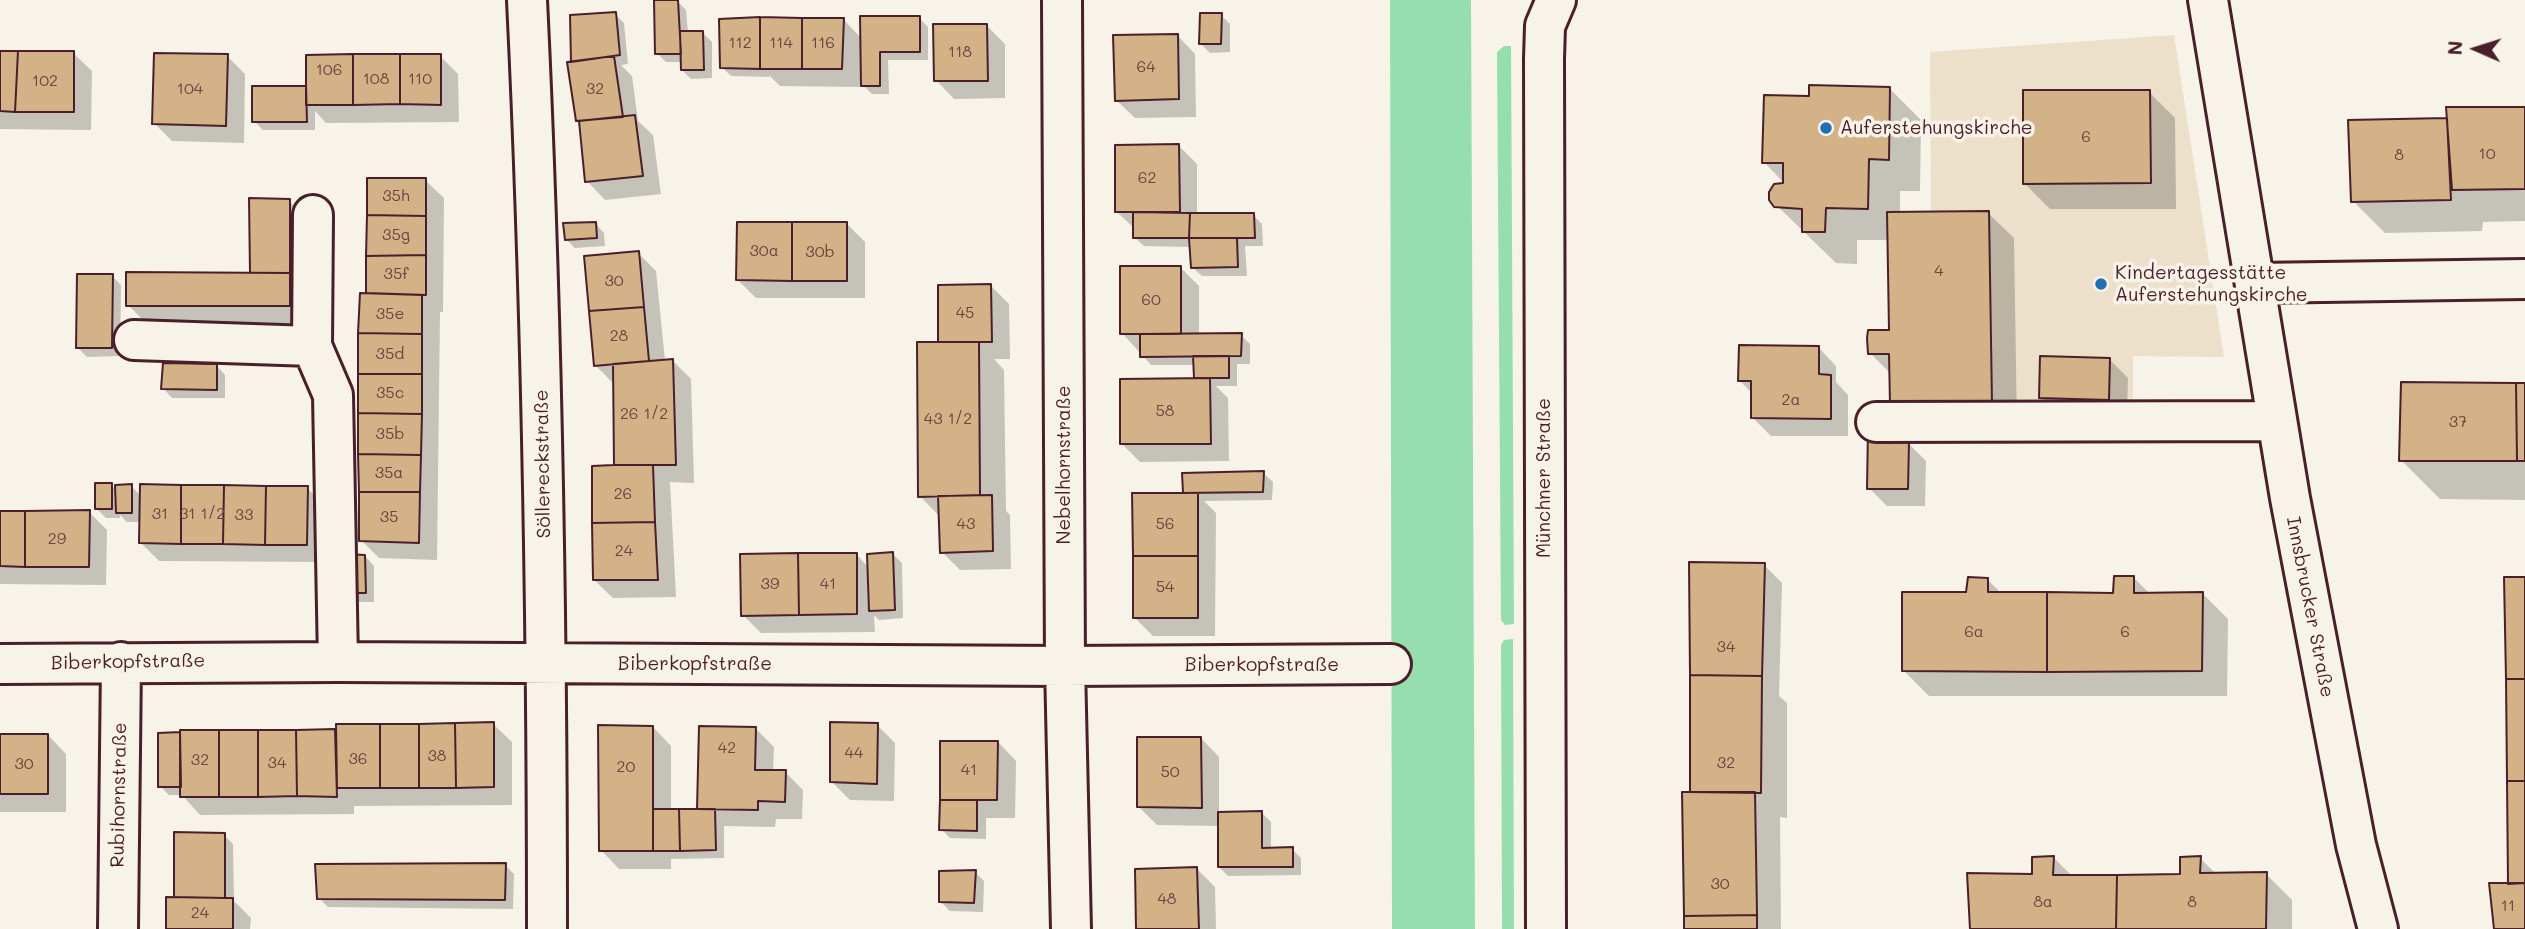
<!DOCTYPE html>
<meta charset="utf-8">
<style>
body{margin:0}
#map{position:relative;width:2525px;height:929px;overflow:hidden;background:#f7f3e8;font-family:Mali,sans-serif}
canvas{display:block}
.north{position:absolute;left:2441px;top:14px;width:70px;height:70px;-webkit-text-stroke:5px #f7f3e8;paint-order:stroke;rotate:273deg;font-size:19px;font-weight:700;line-height:28px;text-align:center;color:#4a1f2b}
.north::after{content:'';display:block;margin:auto;width:24px;height:32px;background:#4a1f2b;clip-path:polygon(50% 0,100% 100%,50% 72%,0 100%)}
</style>
<div id="map">
<canvas width="2525" height="929"></canvas>
<div class="north">N</div>
</div>
<script>
const g = document.querySelector('canvas').getContext('2d');
g.lineJoin = 'round';
function fillPath(path, color) { g.fillStyle = color; g.fill(path, 'evenodd'); }
function stroke(path, color, width, dash) { g.strokeStyle = color; g.lineWidth = width; g.lineCap = dash ? 'butt' : 'round'; g.setLineDash(dash || []); g.stroke(path); }
function label(font, color, halo, rows, align = 'center') {
  g.font = font + ' Mali,sans-serif'; g.lineWidth = 7; g.setLineDash([]); g.textBaseline = 'middle'; g.strokeStyle = halo; g.fillStyle = color; for (const [text, x, y, turn = 0] of rows) {
    g.save(); g.translate(x, y); g.rotate((+turn || 0) * Math.PI / 180); g.textAlign = isNaN(turn) ? turn : align; if (halo) g.strokeText(text, 0, 0); g.fillText(text, 0, 0); g.restore();
  }
}
const built = new Path2D(`
 M2174,35L2224,357L2133,356V401L1991,400L1989,211L1931,212L1930,52Z`);
const green = new Path2D(`
 M1390,0H1471L1475,929H1392Z
 M1504,46H1511L1514,624L1505,625L1501,620L1497,52Z
 M1513,639L1514,929H1502L1501,645L1504,640Z`);
const shadow = new Path2D(`
 M677,1L686,10L688,33H703L712,42V78L691,79L682,70V62H666L657,53Z
 M615,14L624,23L628,64L621,65L632,76L638,121L653,135L661,194L605,200L587,181L581,123L577,120Z
 M1221,15L1230,24V52L1210,53L1201,44Z
 M919,18L928,27V60H888L889,94H872L860,82V87L780,86L769,75V77L731,76L722,67L843,19L862,39Z
 M986,25L1005,44V98L954,99L936,80Z
 M1177,35L1195,54L1196,117L1135,118L1116,100Z
 M0,53H73L92,71L91,130L0,129Z
 M227,56L245,74L244,143L172,141L154,123Z
 M440,56L458,74L459,122L326,123L315,111V130H263L254,121L305,87Z
 M1889,88L1921,120L1920,191H1900V214L1988,213L2014,238L2017,429L1892,375L1870,353L1891,332L1890,240H1857V264L1836,263L1771,200L1786,185L1764,162L1811,98Z
 M2149,92L2175,118L2176,209H2050L2024,183Z
 M2525,109V221L2483,222L2482,231L2385,233L2353,201L2449,120Z
 M1179,146L1197,164V215H1253L1262,224L1263,246H1245L1247,276H1202L1192,267V247L1144,246L1134,237L1135,229L1117,212Z
 M369,179L425,180L444,198L443,312H440L437,560L379,558L361,540Z
 M289,201L298,210L308,323H146L128,305L252,275Z
 M595,223L604,233L605,246L575,248L566,239Z
 M847,224L865,242V298H756L738,280Z
 M638,253L656,271L665,361H673L691,379L694,483L670,482L676,597L613,598L594,580L616,467L615,385L596,366Z
 M1181,268L1199,286V335H1241L1250,344V364H1237V386H1216L1228,398L1229,461L1140,462L1121,443L1198,380L1195,377V365H1151L1122,333Z
 M112,276L121,285L120,356L87,357L78,348Z
 M991,286L1009,304L1010,359H994L1004,370L1006,511L1010,515L1011,569L960,570L942,552L940,517L920,496L942,344Z
 M1818,347L1836,366V382L1848,395V436H1771L1753,418L1752,393L1740,381Z
 M2109,359L2128,378L2127,417L2059,416L2041,398Z
 M216,365L225,375V398H172L163,388Z
 M2525,384V500L2440,499L2401,460Z
 M1908,443L1926,461L1925,506H1887L1869,488Z
 M1263,473L1273,482L1272,500L1204,501L1216,513L1215,636H1153L1135,618L1187,495L1184,492Z
 M111,485L117,491L131,486L141,496L307,488L325,506V562L159,561L141,543V522H127L120,515V518H106L97,509Z
 M0,512H89L107,530L106,585L0,584Z
 M856,554L869,568L893,554L902,563L903,618L879,620L874,615L875,632L761,633L743,615Z
 M365,556L374,566V602H356L347,593Z
 M1764,565L1782,583L1779,696L1787,703V818L1780,817L1781,929H1686L1691,794Z
 M2134,578L2150,594L2202,593L2228,619L2227,696H1929L1903,670L1968,594L1988,580L2002,594H2115Z
 M493,724L512,742V805L354,806V814L200,815L182,795H169L160,786L182,732L337,731Z
 M877,725L895,743L894,801L850,800L832,782Z
 M653,727L671,746V811H702L755,728L774,747L773,772H785L803,790L802,819H776L775,827L724,826V858L671,859V869H619L601,850Z
 M0,735H48L66,754V812H0Z
 M1201,738L1219,757V813H1262L1271,822V849H1292L1301,858V875L1228,876L1219,867V826L1157,825L1139,807Z
 M998,742L1016,761L1015,818H986V839L950,838L941,829Z
 M224,835L233,844L234,901L251,918L250,929H168L179,899L176,896Z
 M2054,858L2073,877L2182,876L2200,858L2217,875L2266,874L2292,900V929H1972Z
 M505,865L514,874L513,909L328,907L319,898Z
 M1197,869L1215,887L1216,929H1138Z
 M975,872L984,881L983,912L950,911L941,902Z`);
const building = new Path2D(`
 M654,0H678L681,54H655Z
 M616,12L620,55L571,62L570,15Z
 M1200,13H1222L1221,44H1199Z
 M860,16H920V52H880V86H861Z
 M760,17V69L720,68L719,19Z
 M760,17L802,18V69H760Z
 M802,18H844L842,69H802Z
 M933,24H987L988,81H934Z
 M680,31H703L704,70H681Z
 M1178,34L1179,99L1115,101L1113,35Z
 M0,51H18L15,112L0,111Z
 M18,51H74V112H15Z
 M154,53L228,54L226,126L152,124Z
 M353,54H400V104L353,105Z
 M353,54V105H306V55Z
 M400,54H441V105L400,104Z
 M614,56L623,117L576,121L567,62Z
 M1809,85L1890,87L1889,160L1869,159L1868,209L1826,208L1825,232H1802V209L1774,207L1769,200V192L1774,184L1783,183V163H1762L1764,95L1809,96Z
 M252,86H306L307,122H252Z
 M2023,90H2150L2151,183L2023,184Z
 M2446,107H2525V189L2452,190Z
 M635,115L643,176L585,182L579,121Z
 M2447,118L2451,200L2351,202L2348,120Z
 M1179,144L1180,212H1115V145Z
 M367,178H426V216L367,215Z
 M249,198L290,199V273H250Z
 M1989,211L1992,404L1890,405L1889,354H1868L1867,338L1868,330H1889L1887,212Z
 M1133,212L1190,213L1189,238H1133Z
 M1190,213H1254L1255,238H1189Z
 M367,215L426,216V255L366,256Z
 M596,222L597,238L565,240L563,223Z
 M737,222H792V281L736,280Z
 M792,222H847V281H792Z
 M1189,238H1237L1238,267L1191,268Z
 M639,251L644,307L589,311L584,256Z
 M426,255V295L366,293V256Z
 M1120,266H1181V334H1120Z
 M126,272L290,273V306H126Z
 M77,274H113L112,348H76Z
 M991,284L992,342H938V285Z
 M360,293L422,295V334L358,333Z
 M644,307L649,361L594,366L589,311Z
 M358,333L422,334V374H358Z
 M1242,333L1241,356L1140,357V334Z
 M917,342H979L980,495L918,497Z
 M1739,345L1819,346V374L1831,375V419L1751,418V381H1738Z
 M1193,356H1229V378H1194Z
 M2040,356L2110,358L2109,400L2039,398Z
 M673,359L676,465H614L613,364Z
 M163,363L217,364V390L161,389Z
 M358,374H422V414L358,413Z
 M1210,378L1211,444H1120V379Z
 M2401,382L2516,383L2517,461H2399Z
 M2516,383H2525V461H2517Z
 M358,413L422,414L421,455L358,454Z
 M1868,428L1909,441L1908,489H1867Z
 M358,454L421,455L420,492H359Z
 M614,465H653L655,522L592,523V466Z
 M1264,471L1263,492L1183,493L1182,473Z
 M95,483H112V509H95Z
 M132,484V513H116L115,485Z
 M140,484L181,485V544L139,543Z
 M181,485H224L223,544H181Z
 M224,485L266,486L265,545L223,544Z
 M266,486H308L307,545H265Z
 M359,492H420L419,543L359,541Z
 M1132,493H1198V556H1133Z
 M992,495L993,551L940,553L938,496Z
 M90,510L89,567H25V511Z
 M0,511H25V567L0,566Z
 M655,522L658,580H593L592,523Z
 M893,552L895,610L869,611L867,554Z
 M798,553H857V614L799,615Z
 M798,553L799,615L741,616L740,554Z
 M344,554L365,555L366,593H345Z
 M1133,556H1198V618H1133Z
 M1689,562L1765,563L1762,676L1690,675Z
 M2114,576H2134V593L2203,592L2202,671L2047,672V592L2113,593Z
 M1968,577L1988,578V592H2047V672L1902,671V592H1966Z
 M2504,577H2525V679H2506Z
 M1690,675L1762,676L1761,793L1690,792Z
 M2506,679H2525V781H2507Z
 M494,722V787L456,788L455,723Z
 M830,722L878,723L877,784L830,782Z
 M455,723L456,788H419V724Z
 M336,724H380V788H337Z
 M380,724H419V788H380Z
 M598,725L653,726V851H599Z
 M699,726L756,727L755,770H786L785,802L758,801V810L697,809Z
 M335,729L337,797L297,796L296,730Z
 M180,730H219V797H180Z
 M219,730H258V797H219Z
 M258,730H296L297,796L258,797Z
 M180,732L181,787H158V733Z
 M0,734H48V794H0Z
 M1137,737H1201L1202,808L1137,807Z
 M940,741H998L997,800H940Z
 M2507,781H2525V883L2508,884Z
 M1682,792H1755L1757,915L1684,916Z
 M940,800H977V831L939,830Z
 M653,809H679L680,851H653Z
 M679,809H715L716,850L680,851Z
 M1262,811V848L1293,847V867H1218V812Z
 M174,832L225,833V898L174,897Z
 M2054,856L2053,875H2117L2116,929H1970L1967,873L2032,874V857Z
 M2201,856L2200,873L2267,872L2266,929H2116L2117,875L2180,874V857Z
 M506,863L505,900L317,899L315,864Z
 M1197,867L1199,929H1136L1135,869Z
 M976,870L974,903L939,902V871Z
 M2489,883H2525V929H2494Z
 M166,897L233,898V929H166Z
 M1757,915V929H1684V916Z`);
const minor = new Path2D(`
 M527,0C542,309 547,619 547,929
 M1062,0L1065,666L1071,929
 M2208,0L2290,498L2356,845L2378,929
 M313,215L312,346L333,395L338,662
 M2256,283L2525,279
 M134,340L312,346
 M1876,422L2277,421
 M0,664L338,662L1065,666L1391,664
 M118,929L121,662
 M1546,929L1544,59L1545,26L1556,0`);
const markers = [
 [1826,128,7,"#1f6fb2"],
 [2101,284,7,"#1f6fb2"]
];
const numberNames = [
 ["112",740,43],
 ["114",781,43],
 ["116",823,43],
 ["118",960,52],
 ["64",1146,67],
 ["106",329,70],
 ["108",376,79],
 ["110",420,79],
 ["102",45,81],
 ["104",190,89],
 ["32",595,89],
 ["6",2086,137],
 ["10",2487,154],
 ["8",2399,155],
 ["62",1147,178],
 ["35h",396,196],
 ["35g",396,235],
 ["30a",764,251],
 ["30b",820,252],
 ["4",1939,271],
 ["35f",396,274],
 ["30",614,281],
 ["60",1151,300],
 ["45",965,313],
 ["35e",390,314],
 ["28",619,336],
 ["35d",390,354],
 ["35c",390,393],
 ["2a",1791,400],
 ["58",1165,411],
 ["26 1/2",644,414],
 ["43 1/2",948,419],
 ["37",2458,422],
 ["35b",390,434],
 ["35a",389,473],
 ["26",623,494],
 ["31",160,514],
 ["31 1/2",202,514],
 ["33",244,515],
 ["35",389,517],
 ["43",966,524],
 ["56",1165,524],
 ["29",57,539],
 ["24",624,551],
 ["39",770,584],
 ["41",828,584],
 ["54",1165,587],
 ["6a",1974,632],
 ["6",2125,632],
 ["34",1726,647],
 ["42",727,748],
 ["44",854,753],
 ["38",437,756],
 ["36",358,759],
 ["32",200,760],
 ["34",277,763],
 ["32",1726,763],
 ["30",24,764],
 ["20",626,767],
 ["41",969,770],
 ["50",1170,772],
 ["30",1720,884],
 ["48",1167,899],
 ["8a",2043,902],
 ["8",2192,902],
 ["11",2508,906],
 ["24",200,913]
];
const poiNames = [
 ["Auferstehungskirche",1840,128],
 ["Kindertagesstätte",2115,273],
 ["Auferstehungskirche",2115,295]
];
const streetNames = [
 ["Söllereckstraße",543,464,-91],
 ["Nebelhornstraße",1064,465,-90],
 ["Münchner Straße",1544,478,-90],
 ["Innsbrucker Straße",2310,607,79],
 ["Biberkopfstraße",128,662,-1],
 ["Biberkopfstraße",695,664],
 ["Biberkopfstraße",1262,665],
 ["Rubihornstraße",119,795,-89]
];
fillPath(built, '#ece0cb');
fillPath(green, '#96deae');
fillPath(shadow, '#0003');
fillPath(building, '#d4b287');
stroke(building, '#4a1f2b', 2);
stroke(minor, '#4a1f2b', 44);
stroke(minor, '#f7f3e8', 38);
for (const [x, y, r, color] of markers) { const dot = new Path2D(); dot.arc(x, y, r, 0, 2 * Math.PI); g.fillStyle = color; g.fill(dot); stroke(dot, '#f7f3e8', 2.5); }
label('16px', '#6c4442', null, numberNames);
label('19px', '#4a1f2b', '#f7f3e8', poiNames, 'left');
label('19px', '#4a1f2b', '#f7f3e8', streetNames);
</script>
